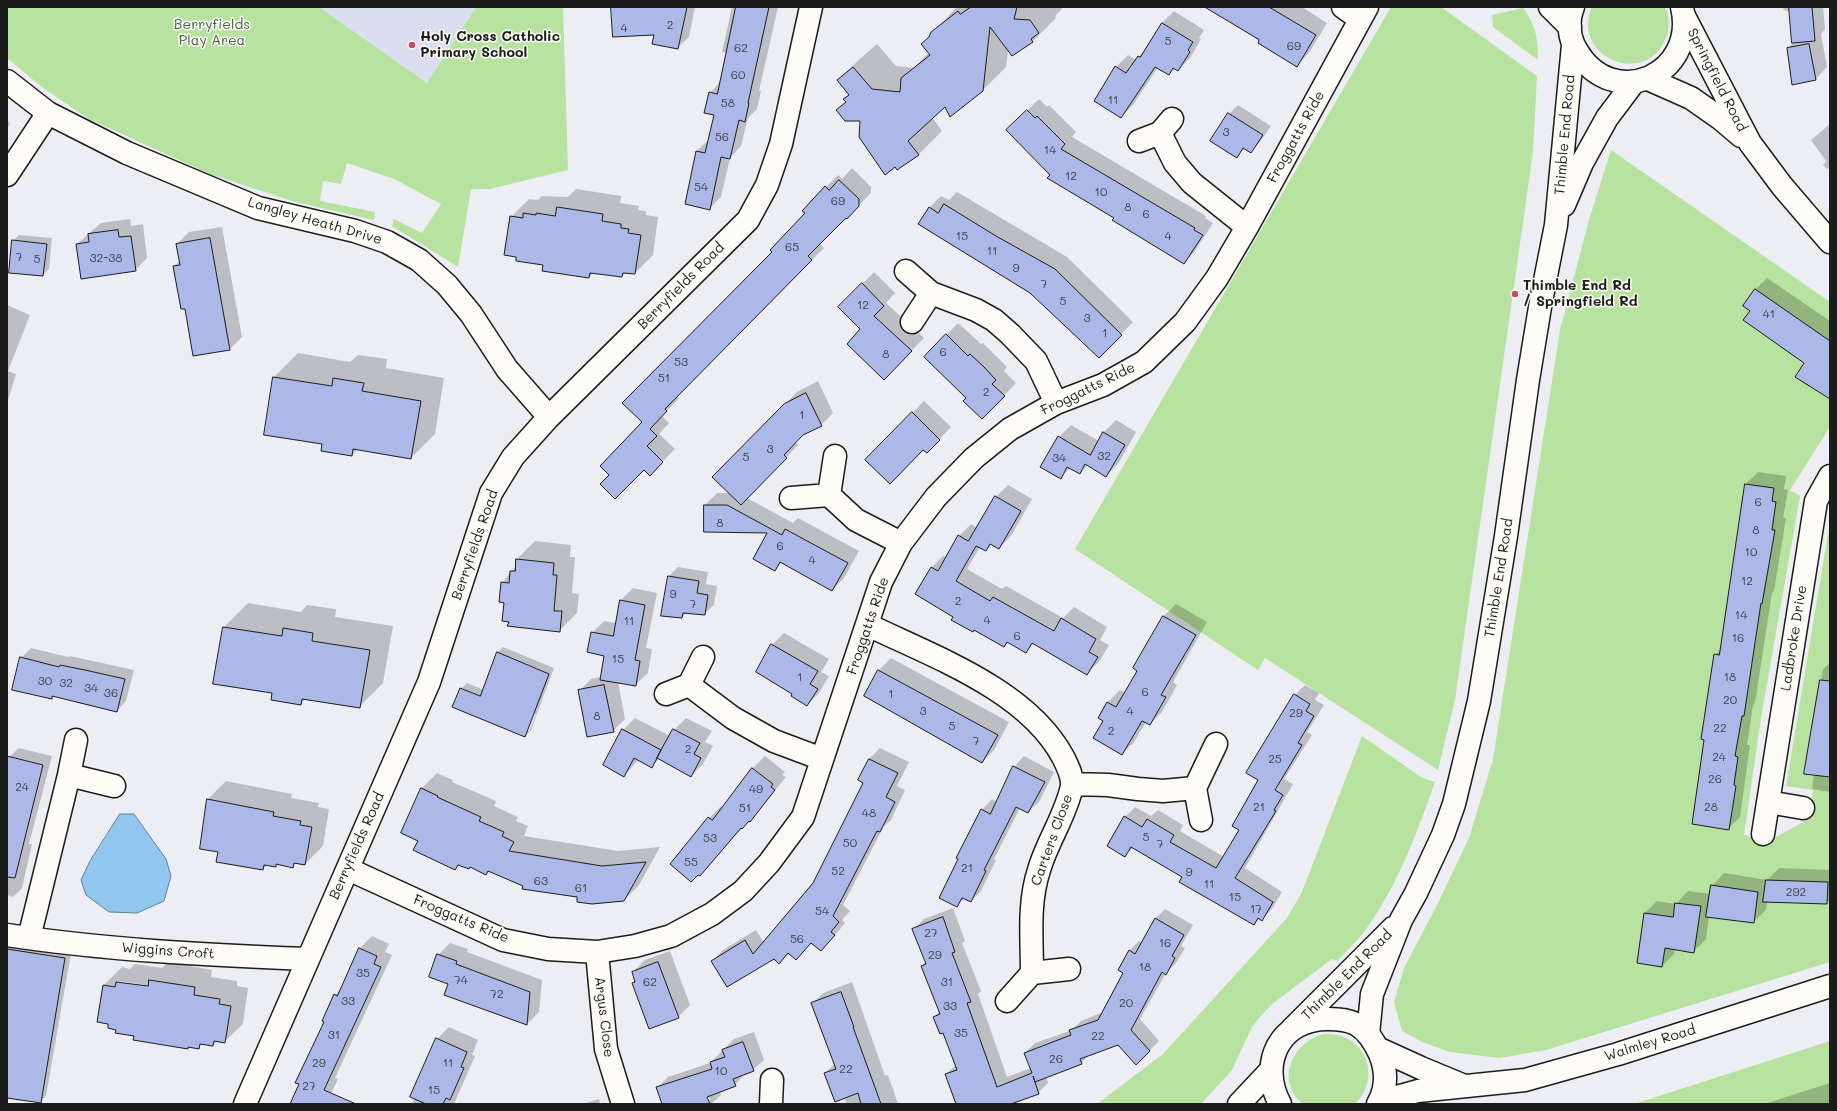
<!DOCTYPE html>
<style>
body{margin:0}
#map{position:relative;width:1837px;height:1111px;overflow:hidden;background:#edeef4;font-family:Mali,sans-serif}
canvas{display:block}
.frame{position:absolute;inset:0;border:8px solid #1c1c1c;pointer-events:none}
</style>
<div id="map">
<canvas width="1837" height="1111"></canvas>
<div class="frame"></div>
</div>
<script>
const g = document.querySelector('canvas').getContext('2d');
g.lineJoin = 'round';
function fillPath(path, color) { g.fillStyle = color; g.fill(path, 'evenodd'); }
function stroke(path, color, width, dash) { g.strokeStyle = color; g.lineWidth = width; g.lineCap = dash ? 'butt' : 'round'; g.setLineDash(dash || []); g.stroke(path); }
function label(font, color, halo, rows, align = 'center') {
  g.font = font + ' Mali,sans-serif'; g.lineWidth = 3; g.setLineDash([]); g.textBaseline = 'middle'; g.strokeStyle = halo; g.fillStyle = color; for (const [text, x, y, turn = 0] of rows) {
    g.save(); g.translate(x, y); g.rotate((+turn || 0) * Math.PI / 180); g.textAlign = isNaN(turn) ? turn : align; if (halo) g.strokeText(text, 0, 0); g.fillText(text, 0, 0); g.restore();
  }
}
const built = new Path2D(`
 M319,7H476L427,83Z`);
const green = new Path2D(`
 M7,7H319L427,83L476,7H563L568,170L490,189H471L458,267L392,226L394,219L422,233L441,204L394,179L347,163L341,184L323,181L320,201L375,212L374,220L295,202L210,174L89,119L43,88L7,58Z
 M1391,7H1441L1537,76L1533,152L1455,700L1438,770L1265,658L1258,670L1075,549Z
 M1592,7H1665C1670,17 1670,30 1665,40C1644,88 1570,56 1592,7Z
 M1523,8C1536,26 1538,38 1538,60L1493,27L1492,15Z
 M1611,150L1830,302V427L1790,490L1800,496L1761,718L1744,835L1770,840L1809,819L1813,790L1786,786L1830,522V962L1546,1050L1499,1058L1450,1052L1422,1042L1402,1031L1394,1002L1404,968L1437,905L1469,838L1493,759L1560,330L1589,220Z
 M1362,736L1421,777L1435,782C1418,830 1401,877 1373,919C1363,935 1350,948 1337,961L1332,959L1272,1004L1260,1017L1252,1027L1232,1070L1201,1104H1097L1163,1054L1287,918L1302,892Z
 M1324,1034C1332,1034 1341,1035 1348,1039C1373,1053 1375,1085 1355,1104H1303C1275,1081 1292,1042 1324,1034Z
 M1830,1041V1104H1634Z`);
const water = new Path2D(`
 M120,814H134L166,859L171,876L164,901L137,913L109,912L86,895L81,880L90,861Z`);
const shadow = new Path2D(`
 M612,7H695L689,37L677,48Z
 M732,7H778L759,91H761L757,109L748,118L741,146L730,158L721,197L709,209L697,151L709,139L715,114L710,93L721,81L727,53L722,52Z
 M957,7H1061L1062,9L1055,16L1056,18L1033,41L1012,55L1008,50L1006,67L982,91L945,105L932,117L942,131L918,155L861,120L838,110L846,101L844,100L850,94L838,80L862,57L877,44L896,66L914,68L929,52L922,44Z
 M1207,7H1302L1327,23L1309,53L1297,65Z
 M1784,7H1823L1825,29L1821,34L1827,67L1815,80L1788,48L1793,43L1791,12L1783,10Z
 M1174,11L1204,30L1199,38L1201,39L1190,58L1178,70L1175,68L1169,74L1158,67L1133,105L1121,117L1116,67L1128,55L1136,60L1148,46L1162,23Z
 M1039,99L1047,107L1049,105L1076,132L1072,137L1206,216L1205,218L1213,223L1195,251L1184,263L1051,175L1007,130Z
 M1238,105L1271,126L1260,142L1251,152L1245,148L1236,157L1229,114Z
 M7,119L10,124L7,128Z
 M1830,124V167L1827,169L1823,165L1826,161L1811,140Z
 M852,168L871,187V193L820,244L824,248L677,396L679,398L662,416L669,423L659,434L675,449L650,474L644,468L611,475L643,422L774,252L806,213L803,211L838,175L842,179Z
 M576,189L621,196L620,203L639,206L638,210L646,211V215L658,217L653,255L635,273L626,272L622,276L593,273L589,277L544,264L511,217L529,199L538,200L542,196L568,197Z
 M957,192L1067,257L1133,322L1099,356L1031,292L929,208L941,196L949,200Z
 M130,219L131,226L143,224L147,258L135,270L77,244L101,223Z
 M222,227L242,337L230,349L186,307L174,266L180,261L177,244L189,232Z
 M19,235L52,238L49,269L43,275L13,241Z
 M874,272L895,293L886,303L924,338L896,367L840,307Z
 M1767,278L1830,321V398L1806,363L1751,310L1755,290Z
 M7,305L30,315L8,371L16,374L7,404Z
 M958,323L981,344L983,343L1007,367L1004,371L1016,383L994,406L968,398L925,357Z
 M298,353L350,362L358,355L387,359L386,368L444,378L435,434L411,458L358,449L352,455L323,444L265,434L274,377Z
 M818,381L833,413L821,425L803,434L795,442L798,445L747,498L793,523L798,518L859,551L844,578L832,590L782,562L775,570L769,532L705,505L717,493H731L714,477L797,392Z
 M924,401L951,427L927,452L923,449L867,459Z
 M1116,420L1136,432L1118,464L1106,476L1088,465L1079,473L1070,468L1060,478L1059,437L1071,425L1099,441L1104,432Z
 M1758,472L1786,476L1784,489L1788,490L1783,518H1786L1774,591L1772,593L1755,703L1753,705L1747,745H1750L1740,817L1728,829L1715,655L1720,650L1746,484Z
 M1008,485L1032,499L1011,536L999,548L992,544L986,550L980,547L967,569L1002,589L1006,586L1063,618L1074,607L1107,627L1100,640L1109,645L1099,662L1087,673L1034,643L1026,652L1008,642L1004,646L975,629L973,631L954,616L932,567L943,556L947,558L959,536L971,524L977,528L996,497Z
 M535,541L571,545L570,557H575L572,593L579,594L577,613L559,631L511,621L505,602L502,583L516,566L517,559Z
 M678,567L708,572L706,584L717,586L714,605L704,614L687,612L682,617L669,576Z
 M633,588L657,593L646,648L652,649L648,673L635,685L618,682L625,719L613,731L579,691L591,679L601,677L605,655L592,633L604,621L616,623L621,600Z
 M248,603L301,612L307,605L336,609L335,617L393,626L383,683L360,706L306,698L301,704L274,693L215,683L224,627Z
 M1176,604L1207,622L1173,682L1177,685L1162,712L1150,724L1146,722L1134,742L1122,754L1104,721L1100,718L1108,702L1120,690L1125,693L1138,670L1134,668L1164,616Z
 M784,633L829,659L821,672L829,676L819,693L807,705L794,694L772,645Z
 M503,647L554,668L531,730L525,736L461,689L467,683L484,690L497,653ZM534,714H536L529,731H527Z
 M31,648L68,657L70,656L134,670L126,701L117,711L54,696L51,698L21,658Z
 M891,658L1009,722L994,750L982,762L865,696L879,670Z
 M1830,663V792L1812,789L1814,774L1809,746L1823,669Z
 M1305,685L1319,693L1315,700L1324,705L1307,732L1312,735L1284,779L1293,784L1245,868L1282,892L1272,909L1262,919L1260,918L1254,924L1184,877L1133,848L1125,855V817L1135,807L1151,816L1158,810L1183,825L1180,831L1224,857L1241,830L1295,695Z
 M635,718L670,736L674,730L686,718L712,731L705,742L713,746L703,764L691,776L659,759L651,767L638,760L624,776L623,730Z
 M19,748L52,756L29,844H32L22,888L13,897L7,895V767L9,757Z
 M880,748L909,762L897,786L905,790L891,820L884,826L843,905L850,911L842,920L845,923L832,939L812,942L796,959L789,953L779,963L774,958L712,961L723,950L756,930L764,943L813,884L865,782L869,759Z
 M765,756L785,772L782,775L786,777L754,816L742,828L700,875L709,818L721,806L723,808L753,768Z
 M1024,756L1054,772L1039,802L1028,812L1020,808L994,859L996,860L981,891L971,901L964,898L957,906L982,810L992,799L997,802L1014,767Z
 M437,773L453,780L452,782L496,801L494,806L518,817L516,821L528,826L524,836L618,851L660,847L639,885L624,900L579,897L524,885L489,870L486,874L471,866L469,868L460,864L455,869L419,841L402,833L422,788Z
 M226,781L292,794L291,798L319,803L318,807L329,809L323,846L305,864L297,862L293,866L277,864L275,865L268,864L263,869L220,852L201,849L208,799Z
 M1779,868L1830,870V900L1826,903L1767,901L1766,910L1753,922L1709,916L1706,939L1693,952L1675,949L1674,954L1662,966L1645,913L1657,901L1676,904L1688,891L1711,894L1712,886L1724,873L1767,880Z
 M953,908L965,941L962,943L981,991L978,994L1007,1077L1031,1068L1025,1053L1035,1043L1072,1030L1081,1021L1103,1012L1125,973L1129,951L1139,941L1142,943L1155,919L1165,909L1193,925L1181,946L1185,948L1176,963L1166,973L1140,1019L1159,1041L1149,1051L1118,1044L1090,1054L1081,1063L1046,1076L1048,1083L1038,1093L1008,1104H962L946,1074L956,1065L944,1031L934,1017L940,1011L922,966L926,962L914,929L924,919Z
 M372,936L389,944L385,952L392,955L335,1078L338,1079L326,1104H291L335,995L342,988L360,948Z
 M7,942L71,953L46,1096L40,1102L7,1097Z
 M450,943L468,949L467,952L542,980L539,1012L527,1024L446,994L449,983L438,955Z
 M670,951L690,1005L678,1017L633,983L636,980L633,972L645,960Z
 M168,962L212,970L211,977L237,981V986L248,988L243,1024L224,1042L217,1041L213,1045L203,1043L199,1047L189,1046L188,1048L135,1035L104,985L122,967L130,969L135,964L162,968ZM119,981L153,986V988L117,983Z
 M852,982L885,1076L888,1075L898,1104H847L844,1097L825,1073L835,1063L813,1003L823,993Z
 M449,1027L478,1040L472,1055L475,1056L454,1104H412L437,1039Z
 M754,1032L764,1060L753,1070L745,1073L735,1085L720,1091L721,1095L711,1104H663L657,1088L668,1077L710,1063L734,1039ZM705,1092H707L710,1100H707Z
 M1830,1083V1104H1764Z
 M599,1099L600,1104H583Z`);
const building = new Path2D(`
 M611,7H687L678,49L652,44L654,35L613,37Z
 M736,7H769L748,103H749L745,122L739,120L730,159L721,157L710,210L685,204L696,151L705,153L714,115L704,113L709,92L717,94Z
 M971,7H1017L1014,19L1030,20L1039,33L1031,39L1033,42L1012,56L990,27L983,91L950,117L945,107L908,141L919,155L897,170L895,167L885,175L859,137L860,121H845L836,110L846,102L843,99L849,95L837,80L853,67L872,89L900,92L901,78L930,55L921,44L929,37L931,32L958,11L960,14Z
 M1205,7H1269L1316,35L1297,67L1258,43L1259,40Z
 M1789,7H1812L1815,41L1792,43Z
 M1162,23L1193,42L1188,50L1190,52L1178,71L1173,68L1169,75L1155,67L1121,118L1094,101L1115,66L1126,73L1138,56L1140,57Z
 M1809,44L1816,80L1792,85L1787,48Z
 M1027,110L1035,118L1037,116L1065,144L1061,149L1195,228L1194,230L1203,235L1184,264L1112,220L1114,218L1047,178L1050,175L1006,130Z
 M1228,113L1263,135L1251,153L1243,148L1237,158L1210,141Z
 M839,180L859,199V206L847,219L846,218L808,256L812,260L665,409L667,411L650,429L657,436L647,446L663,462L650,476L644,470L615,499L600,484L609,475L600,466L642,422L622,403L772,252L770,250L805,213L802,211L825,186L829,190Z
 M944,204L996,236L1055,269L1122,335L1099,358L1030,293L918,224L929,207L938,213Z
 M557,207L603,214L602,221L621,224V228L629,229L628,233L641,235L635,274L623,273L622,277L590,273L589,278L542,271L543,265L516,261V257L504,255L510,216L523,218V213L536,215V213L555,216Z
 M118,230L119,237L131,236L136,271L81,279L76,244L89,242L88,234Z
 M210,238L230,350L193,356L185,309H181L173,266L180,265L176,244Z
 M12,240L47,244L43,276L9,273Z
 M862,283L884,306L874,316L912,351L884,380L847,344L860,329L838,307Z
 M1755,289L1830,341V399L1795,377L1804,363L1743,320L1750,311L1743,306Z
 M946,334L968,356L970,354L984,367L996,380L992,384L1005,396L982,419L963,401L966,398L924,357Z
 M273,377L332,386L333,378L364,383L362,391L421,401L411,459L353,449L352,456L321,451L322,444L264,435Z
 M806,393L822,426L803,435L784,455L787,458L741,505L712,477L784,404Z
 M912,412L940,440L927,453L923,450L890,484L865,460Z
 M1103,432L1125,445L1106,477L1085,464L1080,474L1067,467L1061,479L1040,467L1058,436L1090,455Z
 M1745,484L1774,488L1772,501L1776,502L1772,530H1775L1762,604L1761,603L1744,716H1742L1735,756L1738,757L1734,785L1736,786L1729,830L1692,824L1704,740L1701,739L1714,654L1719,655Z
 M995,496L1021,511L999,549L990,544L986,551L976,546L956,581L990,601L993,597L1054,631L1061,618L1096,639L1089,652L1098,657L1087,675L1032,643L1026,653L1007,642L1004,647L974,630L973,632L951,620L953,617L915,594L931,567L938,571L958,535L968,541Z
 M704,505H727L782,535L785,529L848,563L832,591L780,562L775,571L753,559L767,533L704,532Z
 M516,559L554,563L553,575H557L554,611H562L560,632L507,626L509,622L502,621L504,603L499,602L501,582L509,583L510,571H515Z
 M668,576L699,581L697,593L708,595L705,615L683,613L682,618L661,616Z
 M620,600L645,605L635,660L640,661L636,686L600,680L604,656L587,652L591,632L613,636Z
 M1163,616L1196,635L1161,695L1166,697L1150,725L1142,721L1122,755L1093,738L1103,721L1098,718L1107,702L1116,707L1137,671L1133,668Z
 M223,627L282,636L283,628L313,633L312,641L370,650L360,708L302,699L301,705L271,700L272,693L213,684Z
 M771,644L818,671L810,684L818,689L807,706L791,696L792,694L756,672Z
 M497,652L549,674L525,737L452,707L460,688L480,696Z
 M20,657L59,667L60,665L85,670L125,679L117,712L52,696V699L12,690Z
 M878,670L998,735L982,763L864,696Z
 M1820,680L1830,681V777L1804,774Z
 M604,685L614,732L587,737L578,690Z
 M1294,694L1310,704L1306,711L1314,716L1298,743L1302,745L1275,790L1283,795L1274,810L1276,811L1235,878L1273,902L1262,921L1258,918L1254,925L1179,882L1182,877L1131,847L1125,857L1107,846L1124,816L1142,827L1147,819L1174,835L1170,842L1216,868L1239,830L1232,826L1258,780L1246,773Z
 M622,729L661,750L652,768L634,758L624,777L603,765Z
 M673,729L700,743L694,754L701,758L691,777L657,758Z
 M7,756L43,765L15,878L7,877Z
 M869,759L898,773L886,797L895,802L880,832L877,831L833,916L839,922L831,932L835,935L821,951L811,943L796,960L788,953L779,964L774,959L727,987L711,961L745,940L753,954L813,883L863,783L858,780Z
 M1013,766L1045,782L1028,813L1016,807L984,870L986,871L971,902L962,898L957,907L939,898L958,859L956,858L981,809L990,814Z
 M752,768L773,784L771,787L775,790L750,822L749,821L742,829L741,828L700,876L698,875L691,882L670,864L708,817L712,820Z
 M421,788L438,796L437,797L481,817L479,821L504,832L502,836L514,842L509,851L602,866L646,862L624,901L592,904L577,902V897L522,889L523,886L488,871L486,875L470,867L469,869L458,865L455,870L413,850L418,841L401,833Z
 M207,799L274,812L273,816L301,821L300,825L312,827L305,865L294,863L293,868L276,864V867L264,865L263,870L216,862L218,852L200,849Z
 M1766,880L1828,882L1827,904L1763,902Z
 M1711,885L1758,892L1754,923L1706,917Z
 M1675,903L1701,906L1694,953L1665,948L1662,967L1637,963L1644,913L1673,917Z
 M943,917L955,952L952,953L971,1002L967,1003L997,1087L1032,1073L1024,1053L1071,1035L1069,1030L1098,1020L1123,973L1118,970L1129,950L1135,954L1155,918L1184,935L1172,956L1175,958L1166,975L1162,972L1131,1030L1150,1051L1136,1065L1118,1045L1080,1059L1082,1064L1035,1082L1033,1076L1039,1094L1011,1104H956L945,1074L957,1070L943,1033L940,1034L933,1017L940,1014L921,966L926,964L912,929Z
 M359,948L377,956L374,964L381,967L324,1090L356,1104H290L299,1084L295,1083L324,1022L322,1021L334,994L337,996Z
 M7,949L65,958L41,1103L7,1098Z
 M437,954L457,961L456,964L530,992L527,1025L444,995L448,984L429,977Z
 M658,962L679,1018L649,1029L632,983L635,982L632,972Z
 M149,980L195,987L194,995L220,999L219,1004L231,1006L225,1043L214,1041L213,1046L200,1044L199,1049L188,1047V1049L133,1040L134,1036L115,1033L116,1030L108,1028V1024L97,1022L103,985L115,987L116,982L148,986Z
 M841,992L854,1027H853L881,1104H861L858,1093L835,1102L824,1073L836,1069L811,1003Z
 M436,1038L467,1052L461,1067L464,1068L450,1100L446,1098L443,1104H426L410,1097Z
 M743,1042L754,1071L733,1079L736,1086L707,1097L710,1104H662L656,1087L712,1069L710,1062L725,1057L722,1050Z`);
const minor = new Path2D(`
 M1343,7L1360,19
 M1550,7L1570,27
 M1684,16L1750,143L1782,186L1830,242
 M1648,79L1691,98L1721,119L1741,136
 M7,81L48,113L127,153L258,208L355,231L387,242L419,260L447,285L471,314L507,369L549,417
 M1160,133L1175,163L1192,183L1247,227
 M1139,141L1160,133L1172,119
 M7,175L48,113
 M906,271L931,293L976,310L994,320L1010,334L1036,361L1056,403
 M912,322L931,293
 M829,495L835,456
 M791,498L829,495L856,520L901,543
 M868,625C934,657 1027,690 1063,757C1067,765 1073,776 1072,786C1066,815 1047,842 1039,870C1028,903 1032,939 1032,973
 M689,685L733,718L774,741L822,759
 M666,694L689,685L703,657
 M69,775L114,786
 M1072,784L1108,785L1138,789L1163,791L1195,788
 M1768,802L1803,808
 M1201,820L1195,788L1216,744
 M1763,834L1816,501L1830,476
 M348,869L503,940L548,949L597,952L635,946L671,936L712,914L743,891L769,863L803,817L881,582L901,543L936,497L974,458L1010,429L1056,403L1103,385L1144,362L1185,322L1217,278L1247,227L1367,7
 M7,935C106,950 207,955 307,959
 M29,938L69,775L76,740
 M597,952L606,1049L623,1104
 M1007,1001L1032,973L1069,969
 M245,1104L429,682L491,493L513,457L549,417L748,220L767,185L781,144L811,7
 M771,1104L772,1080`);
const tertiary = new Path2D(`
 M1573,7C1567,21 1569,39 1577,51C1613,112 1698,75 1682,7
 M1564,205L1582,163L1607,118L1634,82
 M1292,1029L1393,928
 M1368,1034L1372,994L1401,920L1416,893L1443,835L1454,804L1479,701L1506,536L1528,380L1541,301L1556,225L1573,45`);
const secondary = new Path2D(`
 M1377,1048L1421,1068L1462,1085
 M1239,1104L1271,1070
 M1280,1104C1258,1063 1280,1018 1329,1019C1338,1019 1348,1020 1356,1024C1367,1030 1375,1043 1380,1054C1387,1071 1387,1088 1378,1104
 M1384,1104L1400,1096L1418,1091L1525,1080L1618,1054L1830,986`);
const markers = [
 [412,45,4,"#d1495b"],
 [1515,294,4,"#d1495b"]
];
const numberNames = [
 ["2",670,25],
 ["4",624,28],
 ["5",1168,41],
 ["69",1294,46],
 ["62",741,48],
 ["60",738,75],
 ["11",1113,100],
 ["58",728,103],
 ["3",1226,132],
 ["56",722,137],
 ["14",1050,150],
 ["12",1071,176],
 ["54",701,187],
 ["10",1101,192],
 ["69",838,201],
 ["8",1128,207],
 ["6",1146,214],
 ["15",962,236],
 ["4",1168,236],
 ["65",792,247],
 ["11",992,251],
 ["7",19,257],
 ["32-38",106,258],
 ["5",37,259],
 ["9",1016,268],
 ["7",1044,284],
 ["5",1063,301],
 ["12",863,305],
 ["41",1769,314],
 ["3",1087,318],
 ["1",1105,333],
 ["6",943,352],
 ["8",886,354],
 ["53",681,362],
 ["51",664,378],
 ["2",986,392],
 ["1",802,415],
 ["3",770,449],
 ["32",1104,456],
 ["5",746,457],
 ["34",1059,458],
 ["6",1758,502],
 ["8",720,523],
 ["8",1756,530],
 ["6",780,546],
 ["10",1751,552],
 ["4",812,560],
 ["12",1747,581],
 ["9",673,594],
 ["2",958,601],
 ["7",693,604],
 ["14",1741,615],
 ["4",987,620],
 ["11",629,621],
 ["6",1017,636],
 ["16",1738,638],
 ["15",618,659],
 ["1",800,677],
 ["18",1730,677],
 ["30",45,681],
 ["32",66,683],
 ["34",91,688],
 ["6",1145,692],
 ["36",111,693],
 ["1",891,694],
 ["20",1730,700],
 ["3",923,711],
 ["4",1130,711],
 ["29",1296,713],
 ["8",597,716],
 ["5",952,726],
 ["22",1720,728],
 ["2",1111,731],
 ["7",976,741],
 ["2",688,749],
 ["24",1719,757],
 ["25",1275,759],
 ["26",1715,779],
 ["24",22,787],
 ["49",756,789],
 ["21",1259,807],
 ["28",1711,807],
 ["51",745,808],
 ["48",869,813],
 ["5",1146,837],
 ["53",710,838],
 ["50",850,843],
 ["7",1160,844],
 ["55",691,862],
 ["21",967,868],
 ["52",838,871],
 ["9",1189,872],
 ["63",541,881],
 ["11",1209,884],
 ["61",581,888],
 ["292",1796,892],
 ["15",1235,897],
 ["17",1256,909],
 ["54",822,911],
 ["27",931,933],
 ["56",797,939],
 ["16",1165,943],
 ["29",935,955],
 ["18",1145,967],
 ["35",363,973],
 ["74",461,980],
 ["62",650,982],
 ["31",947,982],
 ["72",497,994],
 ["33",348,1001],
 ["20",1126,1003],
 ["33",950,1006],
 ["35",961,1033],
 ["31",334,1035],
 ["22",1098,1036],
 ["26",1056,1059],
 ["29",319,1063],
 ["11",448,1063],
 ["22",846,1069],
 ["10",721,1071],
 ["27",309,1086],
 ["15",434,1090]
];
const parkNames = [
 ["Berryfields",212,25],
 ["Play Area",212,41]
];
const poiNames = [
 ["Holy Cross Catholic",420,37],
 ["Primary School",420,53],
 ["Thimble End Rd",1523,286],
 ["/ Springfield Rd",1523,302]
];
const streetNames = [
 ["Springfield Road",1717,80,63],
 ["Thimble End Road",1565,135,-85],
 ["Froggatts Ride",1296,137,-61],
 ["Langley Heath Drive",315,221,16],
 ["Berryfields Road",681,286,-45],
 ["Froggatts Ride",1088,389,-26],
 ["Berryfields Road",475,545,-71],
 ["Thimble End Road",1499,578,-81],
 ["Froggatts Ride",868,626,-71],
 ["Ladbroke Drive",1794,638,-81],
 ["Carters Close",1052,840,-70],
 ["Berryfields Road",357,846,-66],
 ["Froggatts Ride",461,919,23],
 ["Wiggins Croft",168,951,4],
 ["Thimble End Road",1347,975,-45],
 ["Argus Close",604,1017,83],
 ["Walmley Road",1650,1043,-17]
];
fillPath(built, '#dadef0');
fillPath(green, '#b7e29f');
fillPath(water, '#91c7ef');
stroke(water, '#62839b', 1);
fillPath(shadow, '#0003');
fillPath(building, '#acb8e8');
stroke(building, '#1c1c1c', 1);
stroke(minor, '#1c1c1c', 25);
stroke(tertiary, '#1c1c1c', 25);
stroke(secondary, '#1c1c1c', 25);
stroke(minor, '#fdfcf7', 22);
stroke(tertiary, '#fdfcf7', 22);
stroke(secondary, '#fdfcf7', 22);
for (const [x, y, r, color] of markers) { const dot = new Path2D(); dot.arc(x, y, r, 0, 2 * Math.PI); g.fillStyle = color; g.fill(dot); stroke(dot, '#fdfcf7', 1.5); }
label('12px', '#40434f', null, numberNames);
label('14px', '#4a5743', '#fdfcf7', parkNames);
label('bold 14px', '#1c1c1c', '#fdfcf7', poiNames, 'left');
label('14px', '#1c1c1c', '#fdfcf7', streetNames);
</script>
